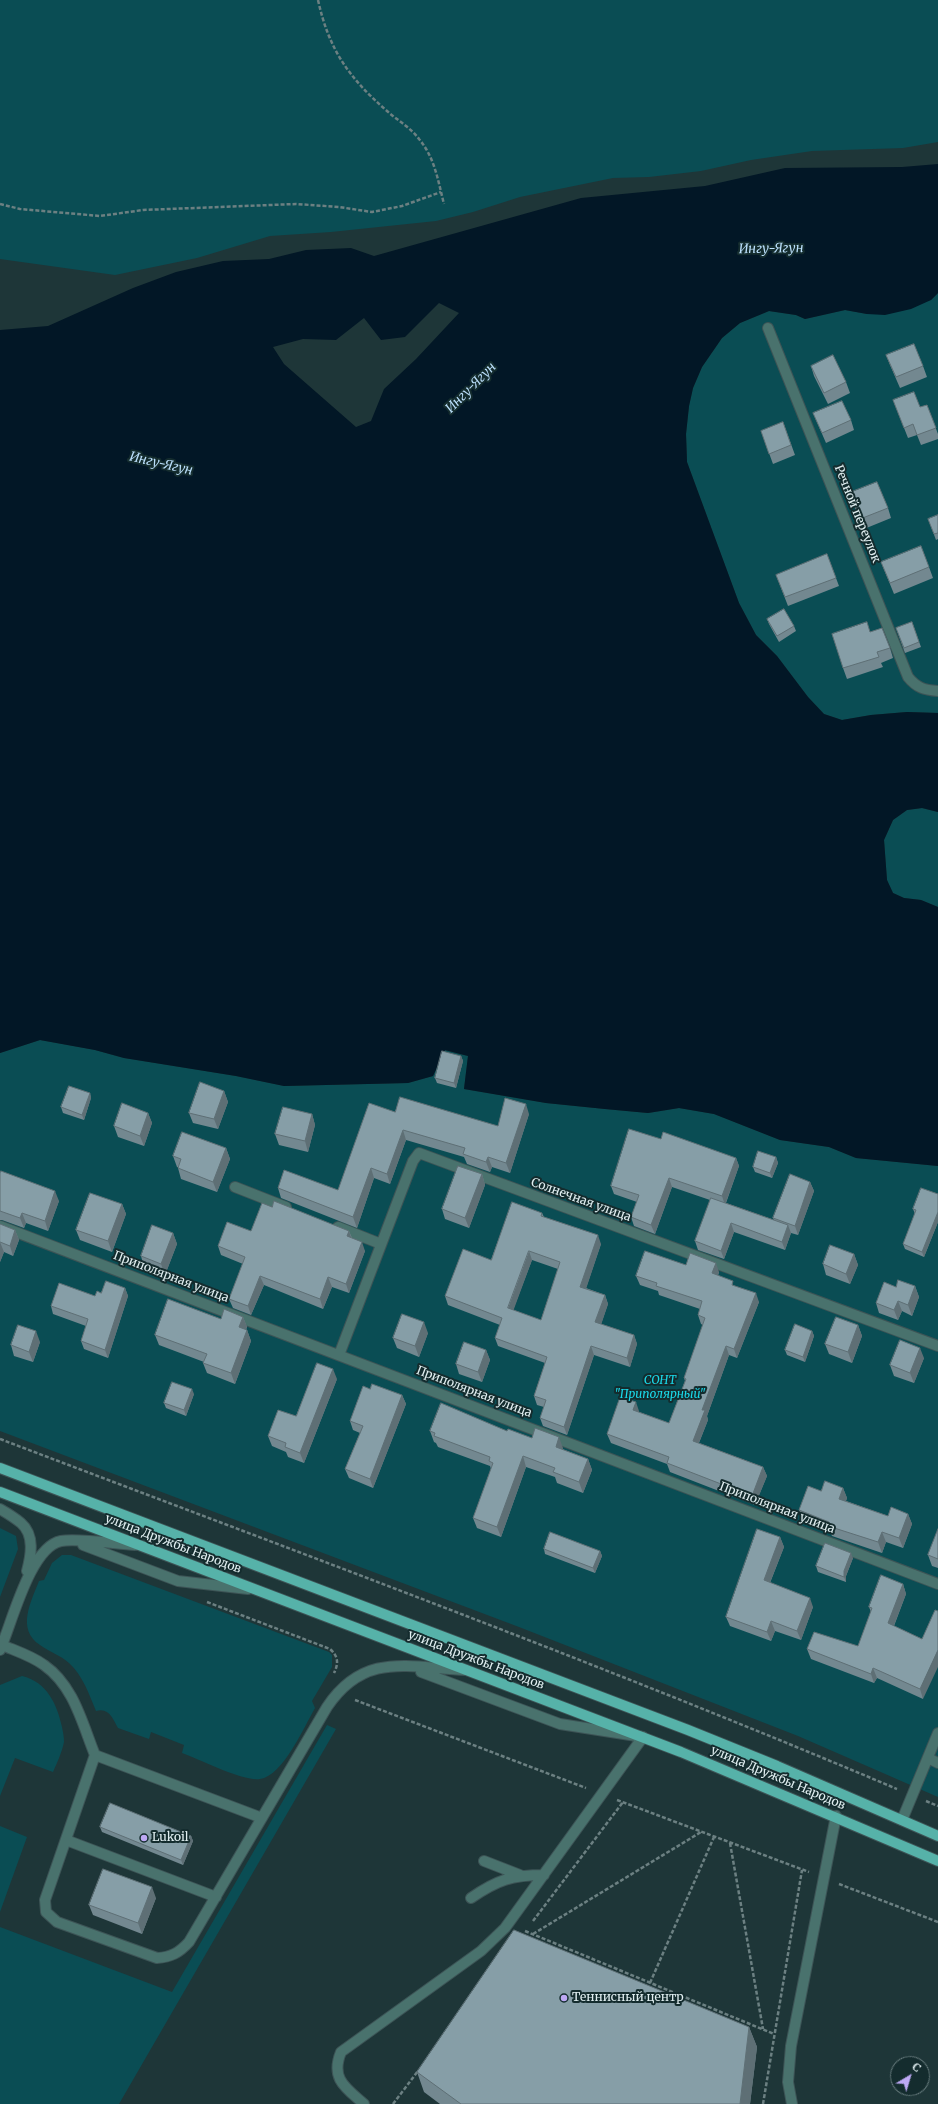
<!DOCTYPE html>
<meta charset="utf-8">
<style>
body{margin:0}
#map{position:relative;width:938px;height:2104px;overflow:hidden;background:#1e3638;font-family:Merriweather,serif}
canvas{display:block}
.north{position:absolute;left:890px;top:2056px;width:40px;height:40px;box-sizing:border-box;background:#142c2e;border:1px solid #667a7c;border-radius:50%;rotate:38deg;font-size:11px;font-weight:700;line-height:16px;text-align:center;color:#e1eff1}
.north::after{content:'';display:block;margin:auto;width:14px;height:18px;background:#bea9f5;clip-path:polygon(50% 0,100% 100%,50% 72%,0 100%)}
</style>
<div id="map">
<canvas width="938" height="2104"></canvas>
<div class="north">С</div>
</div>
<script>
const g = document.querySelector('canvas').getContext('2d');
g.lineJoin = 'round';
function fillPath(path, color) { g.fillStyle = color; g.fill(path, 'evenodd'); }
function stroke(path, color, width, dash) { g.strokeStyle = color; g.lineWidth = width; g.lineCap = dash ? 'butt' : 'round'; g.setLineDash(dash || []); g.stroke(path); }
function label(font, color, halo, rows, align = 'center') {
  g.font = font + ' Merriweather,serif'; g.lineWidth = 4; g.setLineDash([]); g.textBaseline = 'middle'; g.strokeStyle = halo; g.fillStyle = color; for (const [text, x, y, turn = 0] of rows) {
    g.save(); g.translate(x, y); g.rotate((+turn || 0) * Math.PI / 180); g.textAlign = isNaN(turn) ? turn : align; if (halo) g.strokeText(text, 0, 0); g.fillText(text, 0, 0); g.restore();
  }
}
const green = new Path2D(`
 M0,0H938V142L903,148L812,151L751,160L701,171L649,177L613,178L520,197L473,212L436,221L331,232L270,236L197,258L115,275L0,259Z
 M938,293V713L907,712L871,715L842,720L824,714L808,697L777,656L756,635L739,603L687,462L686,434L689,406L693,388L702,367L722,338L740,323L769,311L796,315L805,319L845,310L867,314L931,300Z
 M922,808L938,812V907L921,900L904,898L893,893L887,880L884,840L893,820L907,810Z
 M40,1040L95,1050L124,1058L236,1076L284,1086L408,1083L433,1076L444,1050L468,1056L464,1089L546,1103L605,1109L648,1113L679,1108L714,1114L780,1140L829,1147L856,1158L938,1166V1797L798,1736L519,1627L0,1431V1053Z
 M0,1528L16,1536L18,1549L0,1597Z
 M62,1555H71L329,1652L332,1655V1667L312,1701L315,1708C304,1727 283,1776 260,1779C244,1782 199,1759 182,1753L184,1745L151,1732L149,1739L118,1728C113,1719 109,1707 96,1711C89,1694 83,1676 69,1663C60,1655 50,1652 40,1645C16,1629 31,1602 39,1581L44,1580L52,1563Z
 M22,1676C47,1682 57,1704 62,1727C63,1732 64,1737 64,1742C62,1752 57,1763 53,1772L15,1758L0,1796V1685Z
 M327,1725L336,1729L119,2104H0V1927L172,1992Z
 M0,1826L27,1837L0,1912Z`);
const water = new Path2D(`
 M938,164V293L931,300L911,309L885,315L867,314L845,310L805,319L796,315L769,311L740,323L722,338L702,367L693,388L689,406L686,434L687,462L739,603L756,635L777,656L808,697L824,714L842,720L871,715L907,712L938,713V812L922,808L907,810L893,820L884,840L887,880L893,893L904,898L921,900L938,907V1166L856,1158L829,1147L780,1140L714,1114L679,1108L648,1113L605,1109L546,1103L464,1089L468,1056L445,1050L433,1076L408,1083L284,1086L236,1076L124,1058L95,1050L40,1040L0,1053V330L48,326L133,288L176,272L223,261L269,259L306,250L351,248L374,256L581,198L705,186L785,168L902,167ZM439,303L459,313L416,359L384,389L371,421L356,427L284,364L273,347L303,339L336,340L364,318L381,340L405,337Z`);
const path = new Path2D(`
 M318,0C329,50 349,78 387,111C397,120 411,128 419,139C435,158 438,181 444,204
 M0,204L20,209L100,216L143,210L296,204L339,207L372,212L402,206L441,192
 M0,1439C300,1553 602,1664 897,1789
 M207,1602L330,1649C338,1656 339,1663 334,1673
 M355,1700L586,1788
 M617,1800L809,1872
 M926,1801L938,1806
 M730,1843L763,2029
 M839,1884L938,1922
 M533,1921L623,1802
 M525,1931L774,2034
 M533,1934L701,1832
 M650,1983L714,1837
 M393,2104L418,2071
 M763,2104L802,1870`);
const minor = new Path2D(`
 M768,328L908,677C917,688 924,690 938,691
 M235,1187L286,1207
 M0,1226L938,1584
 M338,1227L381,1244
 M339,1355L413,1161L419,1153L938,1346
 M0,1509C7,1513 15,1518 21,1523C35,1535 31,1556 27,1571
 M83,1545L178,1581L248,1589
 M2,1645C16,1651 32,1656 44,1665C74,1686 82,1723 95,1755L45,1900L46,1912L57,1922L157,1958C171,1957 179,1953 189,1942L327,1707C364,1652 407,1667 465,1670
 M0,1650C12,1623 30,1547 61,1541C78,1538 116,1544 135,1545
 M95,1755L262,1818
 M928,1758L938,1763
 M902,1820L938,1733
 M66,1840L216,1897
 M484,1861L520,1875
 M471,1898C497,1880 512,1875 544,1875
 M364,2104C346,2088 330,2079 341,2052L481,1951L505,1928L643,1737L560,1724L421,1672
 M792,2104L788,2082L791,2046L836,1816`);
const major = new Path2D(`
 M0,1468L688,1730L777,1766L938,1836
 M0,1492L681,1752L938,1861`);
const wall = new Path2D(`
 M886,355L923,366L927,377L900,388L890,365Z
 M811,366L846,382L850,393L828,404L814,376Z
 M893,400L920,407L927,405L938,434V439L921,445L917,435L908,438Z
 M813,413L851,420L854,430L826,443Z
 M783,422L795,455L773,464L761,431Z
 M849,493L888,508L891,518L864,529Z
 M938,515V539L936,540L930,524Z
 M827,554L839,586L788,606L776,575Z
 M881,562L929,567L933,578L894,594Z
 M767,619L794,626L796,631L779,642L769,624Z
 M912,622L921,647L905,653L896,628Z
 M871,632L890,648L893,658L881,663L883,667L847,679L843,668Z
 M461,1056L463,1061L456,1088L437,1083L435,1078Z
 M224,1091L228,1102L218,1129L193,1123L189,1113Z
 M90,1093L91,1098L84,1120L63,1113L61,1107Z
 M395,1112L498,1126L529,1114L510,1173L492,1167L490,1172L467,1164L464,1157L406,1140L390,1184L374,1178L357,1228L281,1198L278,1188L338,1190Z
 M148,1113L152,1123L144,1146L118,1137L114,1126Z
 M312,1114L315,1125L308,1152L279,1145L275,1134Z
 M661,1139L736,1158L739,1166L726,1203L774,1220L773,1218L810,1182L814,1191L798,1235L791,1233L785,1250L734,1232L724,1259L698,1250L695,1241L710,1200L672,1187L655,1234L634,1226L631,1217L637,1202L614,1194L611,1186Z
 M226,1148L230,1159L217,1192L181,1179L178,1168V1167H177L173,1156Z
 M776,1157L778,1163L772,1178L755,1172L753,1167Z
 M0,1173L59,1201L48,1231L26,1223L24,1228L2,1220H0Z
 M482,1174L485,1185L469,1228L445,1219L442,1209Z
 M938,1194V1222L924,1257L905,1249L903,1244L915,1214L913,1209Z
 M122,1204L126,1214L112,1252L80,1240L76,1230Z
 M272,1207L349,1231L352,1238L365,1251L349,1293L332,1287L323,1309L264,1285L251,1315L233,1308L229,1299L243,1264L221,1255L218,1246L251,1231Z
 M542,1213L544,1217L601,1244L586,1288L605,1295L608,1304L601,1324L634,1335L637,1344L630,1367L594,1355L567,1435L543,1426L540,1418L544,1407L537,1405L534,1396L545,1363L498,1346L495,1338L500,1325L448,1305L445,1296L491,1260ZM532,1260L558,1269L541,1320L513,1310Z
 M0,1224L15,1230L19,1240L13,1256L4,1252L0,1262Z
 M173,1233L177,1244L165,1275L144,1267L141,1256Z
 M854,1254L858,1265L850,1284L826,1275L823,1264Z
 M686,1265L719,1272L718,1276L735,1286L759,1302L737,1358L729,1355L707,1416L708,1420L699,1443L763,1467L767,1476L755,1505L670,1472L667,1464L611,1443L607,1434L639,1411V1412L669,1423L685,1381L684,1378L703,1325L701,1324L698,1315L700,1309L659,1295L658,1291L640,1285L636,1276Z
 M915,1286L919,1297L912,1316L902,1311L898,1320L879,1313L876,1303L896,1287Z
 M125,1288L128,1296L108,1358L84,1349L81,1341L86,1326L53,1314L51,1306L95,1296L101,1293Z
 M243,1317L247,1327L246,1330H247L251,1341L235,1384L207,1373L203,1363L204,1362L159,1345L155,1335L221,1319Z
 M858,1325L862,1336L852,1363L829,1354L825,1344Z
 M812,1331L814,1336L805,1362L787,1355L785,1350Z
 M428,1333L419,1357L397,1348L393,1338Z
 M40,1342L33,1362L14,1356L11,1345Z
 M486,1350L490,1360L482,1382L459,1374L456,1364Z
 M924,1358L914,1383L894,1376L890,1365Z
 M337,1379L304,1463L288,1457L286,1452L272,1446L268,1436L296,1416Z
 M194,1394L186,1416L166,1408L164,1403Z
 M402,1395L406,1404L373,1488L349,1478L345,1469L360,1433L353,1430L350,1421Z
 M430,1431H507L563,1448L562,1449L588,1459L592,1470L583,1493L557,1483L555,1477L526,1467L501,1537L477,1528L473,1518L491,1469L490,1466L438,1447L436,1443L434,1442Z
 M843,1488L847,1498L846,1501L888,1516L908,1514L912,1524L903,1548L886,1542L882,1553L832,1536L830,1532L802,1521L799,1510L821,1491Z
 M938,1529V1568L932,1566L928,1555Z
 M780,1537L784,1547L770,1583L813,1607L801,1640L775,1631L771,1641L730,1626L726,1617Z
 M544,1549L600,1551L602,1556L595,1573L545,1554Z
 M853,1558L846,1576V1582L818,1572L816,1566Z
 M903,1584L906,1594L894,1626L922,1639L923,1699L877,1678L874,1683L811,1659L807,1649L858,1646L871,1612L869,1607Z
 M100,1827L191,1836L193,1841L183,1865L102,1832Z
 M156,1898L142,1934L93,1915L89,1905Z
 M749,2027L757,2047L750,2104H440L424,2092L417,2072Z`);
const shadedWall = new Path2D(`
 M461,1056L463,1061L456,1088L454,1083Z
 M224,1091L228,1102L218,1129L214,1119Z
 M90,1093L91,1098L84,1120L82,1115Z
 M526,1104L529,1114L510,1173L506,1163Z
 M148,1113L152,1123L144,1146L140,1136Z
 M312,1114L315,1125L308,1152L305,1141Z
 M403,1130L406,1140L390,1184L387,1174Z
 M226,1148L230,1159L217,1192L213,1182Z
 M488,1157L492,1167L490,1172L486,1162Z
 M776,1157L778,1163L772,1178L770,1173Z
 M736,1158L739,1166L725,1205L722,1196Z
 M371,1168L374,1178L357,1228L353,1217Z
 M482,1174L485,1185L469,1228L465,1218Z
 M669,1178L672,1187L655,1234L651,1225Z
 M810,1182L814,1191L798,1235L795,1226Z
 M55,1191L59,1201L48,1231L45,1221Z
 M122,1204L126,1214L112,1252L108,1241Z
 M938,1212V1222L924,1257L922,1252Z
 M22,1213L26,1223L24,1228L20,1218Z
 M731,1223L734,1232L724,1259L721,1251Z
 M788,1225L791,1233L785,1250L782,1242Z
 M15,1230L19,1240L13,1256L10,1246Z
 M349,1231L352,1240L347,1236Z
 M173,1233L177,1244L165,1275L161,1264Z
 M598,1235L601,1244L584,1295L580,1287Z
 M0,1242L4,1252L0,1262Z
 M362,1242L365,1251L349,1293L346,1284Z
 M529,1251L532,1260L511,1317L508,1308Z
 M854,1254L858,1265L850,1284L846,1274Z
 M716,1263L719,1272L715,1283L712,1273Z
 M260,1276L264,1285L251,1315L248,1306Z
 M328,1277L332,1287L323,1309L320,1299Z
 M915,1286L919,1297L912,1316L908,1305Z
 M125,1288L128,1296L108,1358L105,1350Z
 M756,1293L759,1302L737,1358L734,1349Z
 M605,1295L608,1304L599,1331L595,1322Z
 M898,1301L902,1311L898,1320L894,1310Z
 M243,1317L247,1327L242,1337L239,1327Z
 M424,1322L428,1333L419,1357L415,1346Z
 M858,1325L862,1336L852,1363L848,1352Z
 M247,1330L251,1341L235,1384L231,1373Z
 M36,1331L40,1342L33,1362L29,1352Z
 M812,1331L814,1336L805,1362L803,1357Z
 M634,1335L637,1344L630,1367L627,1358Z
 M591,1346L594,1355L567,1435L564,1427Z
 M726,1346L729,1355L707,1416L708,1420L696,1450L693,1441L702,1410Z
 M920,1348L924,1358L914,1383L910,1373Z
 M486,1350L490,1360L482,1382L478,1372Z
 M333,1369L337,1379L304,1463L300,1453Z
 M192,1389L194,1394L186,1416L184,1410Z
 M402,1395L406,1404L373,1488L370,1479Z
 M636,1402L639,1411L637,1419L633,1410Z
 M559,1437L563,1448L560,1457L556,1447Z
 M523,1456L526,1467L501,1537L497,1527Z
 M588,1459L592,1470L583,1493L579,1482Z
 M763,1467L767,1476L755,1505L752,1496Z
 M843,1488L847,1498L843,1509L839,1499Z
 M908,1514L912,1524L903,1548L899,1538Z
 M882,1532L886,1542L882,1553L878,1542Z
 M780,1537L784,1547L767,1590L764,1580Z
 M600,1551L602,1556L595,1573L593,1568Z
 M851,1553L853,1558L846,1576V1582L844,1577V1571Z
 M903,1584L906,1594L891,1633L888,1623Z
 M810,1598L813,1607L801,1640L797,1631Z
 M771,1621L775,1631L771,1641L767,1632Z
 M938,1650V1667L923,1699L920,1689Z
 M873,1668L877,1678L874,1683L871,1674Z
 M191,1836L193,1841L183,1865L181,1860Z
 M152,1887L156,1898L142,1934L138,1923Z
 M749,2027L757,2047L750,2104H740Z`);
const building = new Path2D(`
 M914,344L923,366L896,377L886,355Z
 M833,355L846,382L824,393L811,366Z
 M914,392L920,407L927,405L936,428L917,435L913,424L904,428L893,400Z
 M842,401L851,420L822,433L813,413Z
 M783,422L791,445L769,454L761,431Z
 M877,482L888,508L860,519L849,493Z
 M938,515V533L934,534L928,519Z
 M921,546L929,567L890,583L881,562Z
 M827,554L836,578L785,597L776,575Z
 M784,609L794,626L777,636L767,619Z
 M867,622L870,632L882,628L890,648L877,652L879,657L843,668L832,634Z
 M912,622L919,642L904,648L896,628Z
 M442,1051L461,1056L454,1083L435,1078Z
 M200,1082L224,1091L214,1119L189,1113Z
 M69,1086L90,1093L82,1115L61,1107Z
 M400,1097L498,1126L505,1098L526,1104L506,1163L488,1157L486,1162L463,1154L465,1148L403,1130L387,1174L371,1168L353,1217L278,1188L284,1170L338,1190L369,1103L395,1112Z
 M122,1103L148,1113L140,1136L114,1126Z
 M283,1107L312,1114L305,1141L275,1134Z
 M629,1129L661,1139L663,1132L736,1158L722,1196L669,1178L651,1225L631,1217L639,1195L611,1186Z
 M182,1132L226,1148L213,1182L178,1168L181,1159L173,1156Z
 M758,1151L776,1157L770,1173L753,1167Z
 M458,1166L482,1174L465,1218L442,1209Z
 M1,1171L55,1191L45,1221L22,1213L20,1218L0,1211V1173Z
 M790,1174L810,1182L795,1226L773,1218Z
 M921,1188L938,1194V1212L922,1252L903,1244L916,1210L913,1209Z
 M90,1193L122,1204L108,1241L76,1230Z
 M711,1198L788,1225L782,1242L731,1223L721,1251L695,1241Z
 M274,1201L349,1231L347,1236L362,1242L346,1284L328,1277L320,1299L260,1276L248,1306L229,1299L245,1257L218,1246L227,1222L251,1231L262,1203L272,1207Z
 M512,1202L542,1213L541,1216L598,1235L580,1287L605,1295L595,1322L634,1335L627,1358L591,1346L564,1427L540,1418L546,1400L534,1396L547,1357L495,1338L502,1318L445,1296L463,1249L491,1260ZM529,1251L560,1262L541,1320L508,1308Z
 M0,1224L15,1230L10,1246L0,1242Z
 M152,1225L173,1233L161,1264L141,1256Z
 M830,1245L854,1254L846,1274L823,1264Z
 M645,1251L686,1265L690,1253L716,1263L712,1273L733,1281L732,1285L756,1293L734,1349L726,1346L702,1410H705L693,1441L763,1467L752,1496L667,1463L669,1457L607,1434L620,1397L636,1402L633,1410L669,1423L686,1379L684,1378L705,1318L698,1315L702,1301L656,1286L657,1283L636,1276Z
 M898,1280L915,1286L908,1305L898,1301L894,1310L876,1303L884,1282L896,1287Z
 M106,1281L125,1288L105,1350L81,1341L88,1319L51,1306L59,1283L95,1296L97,1291L101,1293Z
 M168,1299L221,1319L224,1309L243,1317L239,1327L247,1330L231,1373L203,1363L207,1354L155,1335Z
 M402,1314L424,1322L415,1346L393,1338Z
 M836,1317L858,1325L848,1352L825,1344Z
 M795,1324L812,1331L803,1357L785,1350Z
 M18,1325L36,1331L29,1352L11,1345Z
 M900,1340L920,1348L910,1373L890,1365Z
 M464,1342L486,1350L478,1372L456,1364Z
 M317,1363L333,1369L300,1453L285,1447L286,1443L268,1436L278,1410L296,1416Z
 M172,1382L192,1389L184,1410L164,1403Z
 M372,1384L402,1395L370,1479L345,1469L363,1426L350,1421L363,1386L370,1389Z
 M441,1403L507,1431L508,1429L532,1438L535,1428L559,1437L556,1447L588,1459L579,1482L553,1472L555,1468L523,1456L497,1527L473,1518L493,1463L489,1461L490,1457L434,1436L435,1433L430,1431Z
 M825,1481L843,1488L839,1499L888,1516L891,1507L908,1514L899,1538L882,1532L878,1542L828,1526L829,1522L799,1510L808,1486L821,1491Z
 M757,1529L780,1537L764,1580L810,1598L797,1631L771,1621L767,1632L726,1617Z
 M938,1529V1559L928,1555Z
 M550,1532L600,1551L593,1568L544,1549Z
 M825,1543L851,1553L844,1571V1577L816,1566Z
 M881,1575L903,1584L888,1623L922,1639L935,1610L938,1611V1650L920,1689L873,1668L871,1674L807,1649L814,1632L858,1646L872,1608L869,1607Z
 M110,1803L191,1836L181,1860L100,1827Z
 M103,1869L152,1887L138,1923L89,1905Z
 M514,1930L749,2027L740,2104H461L417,2072Z`);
const markers = [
 [144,1838,4,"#bea9f5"],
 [564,1998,4,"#bea9f5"]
];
const streetNames = [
 ["Речной переулок",857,514,68],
 ["Солнечная улица",581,1200,20],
 ["Приполярная улица",171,1277,21],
 ["Приполярная улица",474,1392,21],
 ["Приполярная улица",777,1508,21],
 ["улица Дружбы Народов",173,1544,21],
 ["улица Дружбы Народов",476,1660,21],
 ["улица Дружбы Народов",778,1778,23]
];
const parkNames = [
 ["СОНТ",660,1381],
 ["\"Приполярный\"",660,1395]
];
const poiNames = [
 ["Lukoil",152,1838],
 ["Теннисный центр",572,1998]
];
const waterNames = [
 ["Ингу-Ягун",771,249,-1],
 ["Ингу-Ягун",471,388,-45],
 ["Ингу-Ягун",161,464,13]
];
fillPath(green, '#0a4d54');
fillPath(water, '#021726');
stroke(minor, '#3d5456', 12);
stroke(major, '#3d5456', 12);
stroke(path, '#6c8082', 2.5, [4, 2]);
stroke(minor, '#49726d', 10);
stroke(major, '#56b2a9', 10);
fillPath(wall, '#738890');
fillPath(shadedWall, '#5e6f75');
fillPath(building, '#869ea7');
stroke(building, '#5e6f75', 1);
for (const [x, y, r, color] of markers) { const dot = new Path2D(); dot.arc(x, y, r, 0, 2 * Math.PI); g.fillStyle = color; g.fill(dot); stroke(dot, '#142c2e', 1.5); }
label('12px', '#e1eff1', '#142c2e', streetNames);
label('italic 12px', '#1ad9e9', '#142c2e', parkNames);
label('12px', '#e1eff1', '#142c2e', poiNames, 'left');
label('italic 13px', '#bbdffb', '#142c2e', waterNames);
</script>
